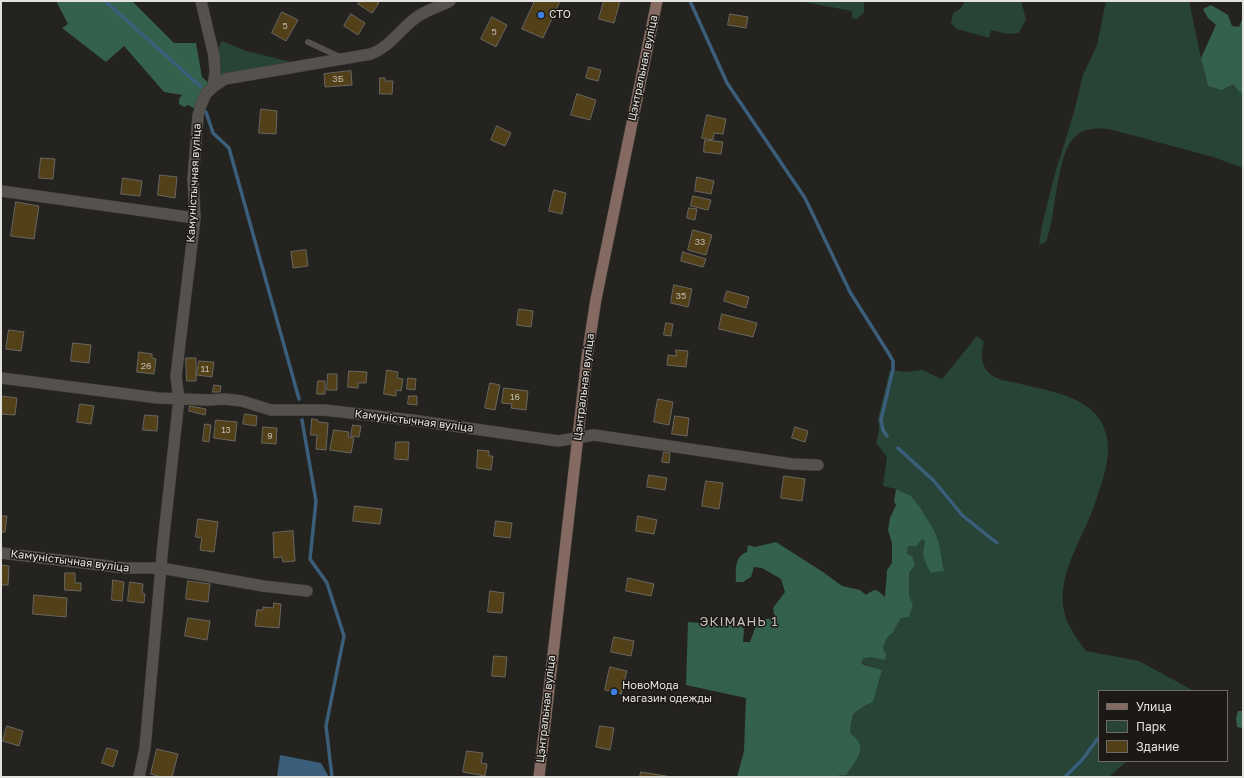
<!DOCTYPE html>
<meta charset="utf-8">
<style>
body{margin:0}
#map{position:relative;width:1244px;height:778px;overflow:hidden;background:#25231f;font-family:"Golos Text",sans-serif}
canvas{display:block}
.frame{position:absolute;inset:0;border:2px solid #e3e2df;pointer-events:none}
.legend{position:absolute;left:1098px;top:690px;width:130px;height:72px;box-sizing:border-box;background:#1c1915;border:1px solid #6c6966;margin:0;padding:5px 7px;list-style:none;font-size:12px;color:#e3e2df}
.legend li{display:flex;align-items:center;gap:8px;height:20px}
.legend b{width:20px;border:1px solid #6c6966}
</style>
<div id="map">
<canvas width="1244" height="778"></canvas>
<div class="frame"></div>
<ul class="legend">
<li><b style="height:5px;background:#846a61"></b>Улица</li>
<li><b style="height:11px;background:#274436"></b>Парк</li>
<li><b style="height:11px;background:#524019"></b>Здание</li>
</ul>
</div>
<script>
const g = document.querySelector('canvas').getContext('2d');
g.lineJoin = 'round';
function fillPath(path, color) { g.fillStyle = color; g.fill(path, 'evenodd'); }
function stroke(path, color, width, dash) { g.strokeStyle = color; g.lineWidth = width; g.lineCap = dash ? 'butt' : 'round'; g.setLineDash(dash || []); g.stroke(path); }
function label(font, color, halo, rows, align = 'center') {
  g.font = font + ' "Golos Text",sans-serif'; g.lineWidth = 3; g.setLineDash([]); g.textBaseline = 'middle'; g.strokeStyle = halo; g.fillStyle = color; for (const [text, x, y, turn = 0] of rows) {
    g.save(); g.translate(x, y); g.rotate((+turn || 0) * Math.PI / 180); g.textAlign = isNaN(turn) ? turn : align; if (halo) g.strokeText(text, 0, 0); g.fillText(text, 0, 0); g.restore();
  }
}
const green = new Path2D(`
 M799,1H865L864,3V13L857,19L852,18V11Z
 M965,1H1021L1026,19L1019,33L1007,34L991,30L989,38L957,29L951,23L953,13L961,8Z
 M1106,1H1189L1201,58L1208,86L1233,84L1240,93L1243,92V168L1213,157L1109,129C1099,128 1087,128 1078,134C1060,146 1057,192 1053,212C1052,222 1049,232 1046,242L1039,245L1042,225L1054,177L1074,112L1083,75L1097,45Z
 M222,41L246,51L291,62L211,85L208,57L212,54L213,50L218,48Z
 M977,336L984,342C981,352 980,364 989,373C996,380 1007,381 1017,383C1048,391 1097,396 1106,434C1111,451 1106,469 1101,485C1098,494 1095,504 1091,514C1079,544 1057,577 1064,611C1067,626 1077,639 1086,651L1139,661L1194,691H1099V761H1127L1109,777H827L846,775L851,734L850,722L859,708L873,702L882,670L862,663V658L886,654L883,648L887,638L893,632L901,618L909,616L913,605L909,595V573L907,554L908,546L923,539L925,541L923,547L931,573L944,571L939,543L935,532L911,496L896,489L883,486L887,457L876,443L879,431L878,419L890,370L906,372L922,370L942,379Z`);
const forest = new Path2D(`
 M56,1H132L174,43H196L202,77L211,85L198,105L193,108L189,105L184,107L179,104V99L182,95L164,92L124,46L106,62L62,28L68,24Z
 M1211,5L1228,15L1232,26L1239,27L1243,17V92L1240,93L1233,84L1222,90L1208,86L1201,58L1216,25L1208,18L1203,9Z
 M896,489L911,496L919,506L935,532L939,543L944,571L931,573C924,561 921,554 925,541L922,539L916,546H908L907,554L912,556L915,565L909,573V595L913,605L909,617L901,618L893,632L887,638L883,648L886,654L885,660L870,657L862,659V664L882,670L873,702C856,709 849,715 851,734C870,747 855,761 846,775L827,777H737L744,751L746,698L686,685L688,622L741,626L744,629L743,642H750L758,620L775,618L773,608L785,592L781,579L762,568L754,567L751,577L743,582H736C736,570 734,557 747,552L748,545L755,547L776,542L823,572L842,586L860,590L866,595C876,588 876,589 885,597L887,570L892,563V543L888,530L890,518L896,505L894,501Z
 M1238,711H1243V728L1237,727L1236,718Z`);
const water = new Path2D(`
 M280,755L321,763L329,777H277Z`);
const stream = new Path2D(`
 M105,1L201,87
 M690,1L727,83L805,198L850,292L889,354L893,361V369L881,420L883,430L887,436
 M206,112L213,133L229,148L299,399
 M302,420L316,501L310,559L327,583L344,636L326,726L332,777
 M898,448L934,481L963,516L997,543
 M1065,777L1082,760L1099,737`);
const building = new Path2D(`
 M360,1H375L379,3L372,13L358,4Z
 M535,1H560L543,38L522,29Z
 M604,1H620L614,23L599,19Z
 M282,12L298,20L286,41L272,33Z
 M351,14L365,23L358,35L344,26Z
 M730,14L748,17L746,28L728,25Z
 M492,17L507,25L496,47L481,39Z
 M589,67L601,70L598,81L586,78Z
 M351,71L352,85L325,87L324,74Z
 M380,78H385V81H393L392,94H380Z
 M577,94L596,100L590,120L571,115Z
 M261,109L277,111L276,134L259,133Z
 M707,115L726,119L723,134L714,133L713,140L702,138Z
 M497,126L511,133L505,146L491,140Z
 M705,140L723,142L721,154L704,152Z
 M41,158L55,159L53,179L39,178Z
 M160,175L177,177L175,198L158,195Z
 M697,177L714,181L711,194L695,191Z
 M123,178L142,181L140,196L121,194Z
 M554,190L566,193L562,214L549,211Z
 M693,196L711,200L708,210L691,206Z
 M16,202L39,206L34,239L11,236Z
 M689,208L697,209L695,220L687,218Z
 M693,230L712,235L706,255L688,250Z
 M306,250L308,266L293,268L291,252Z
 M683,252L706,259L703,267L681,261Z
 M674,285L692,289L688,307L671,303Z
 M727,291L749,297L746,308L724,301Z
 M519,309L533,311L531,327L517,325Z
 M722,314L757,323L753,337L719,329Z
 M666,323L673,324L671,336L664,335Z
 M9,330L24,332L21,351L6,349Z
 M73,343L91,345L89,363L71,361Z
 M676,350L688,351L686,367L667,365L668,355L676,356Z
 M139,352L152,354V358L156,359L154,374L137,372Z
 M186,358H196V381H187Z
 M199,361L214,362L212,377L197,375Z
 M387,370L398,372L397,378L403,379L401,391L396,390V396L384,394Z
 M349,371L367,372L366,383H358V388L348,387Z
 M328,374H337V390H327Z
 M408,378L416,379L415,390L407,389Z
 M318,381H325V394H317Z
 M490,383L500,385L495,410L485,408Z
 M214,385L221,386L220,392H213Z
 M504,388L528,391L526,410L511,408L512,404L502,403Z
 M1,396L17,398L15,415L1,414Z
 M409,396H417V405L408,404Z
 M658,399L673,402L669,425L654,422Z
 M80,404L94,406L91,424L77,422Z
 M190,406L206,409L205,415L189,411Z
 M245,414L257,416L256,426L243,424Z
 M145,415L158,416L157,431L143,430Z
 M675,416L689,418L687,436L672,434Z
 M312,419L318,420V422L328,423L326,450L316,449L317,435H311Z
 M216,420L237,422L235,441L214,438Z
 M205,424L211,425L209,442L203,441Z
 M353,425L361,426L359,437L351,436Z
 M263,427L277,428L276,444L262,443Z
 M795,427L808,431L805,442L792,438Z
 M334,430L349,432L348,437L354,438L351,453L330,450Z
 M396,442H409L408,460L395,459Z
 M478,450L489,451V456H493L491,470L477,468Z
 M664,452L670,453L669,463L662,462Z
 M649,475L667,478L665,490L647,487Z
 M784,476L805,479L802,501L781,498Z
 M706,481L723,483L719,509L702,506Z
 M355,506L382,509L380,524L353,521Z
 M1,516H7L5,532H1Z
 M638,516L657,520L654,534L636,531Z
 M198,519L218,522L214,552L200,550L202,538L196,537Z
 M496,521L512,523L510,538L494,536Z
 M293,531L295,561L283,562L282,557L274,558L273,533Z
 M1,565L9,566L8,585H1Z
 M65,573H75V583H81V591L65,590Z
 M628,578L654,584L651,596L626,591Z
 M113,580L124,582L122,601L112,600Z
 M188,581L210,584L208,602L186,599Z
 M130,582L143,584L142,593L145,594L144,603L128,601Z
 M490,591L504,593L502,613L488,612Z
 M34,595L67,598L66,617L33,614Z
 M274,603L281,604L279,628L255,626L257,610H263V607L273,608Z
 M188,618L210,621L207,640L185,636Z
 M614,637L634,641L631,656L611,652Z
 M494,656L507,657L505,677L492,676Z
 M610,667L627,671L621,694L605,690Z
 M7,726L23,731L19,746L3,741Z
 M600,726L614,728L610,750L596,747Z
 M107,748L118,751L113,767L102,763Z
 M157,749L178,754L172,777H161L151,774Z
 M467,751L483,753L481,763L487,764L485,776L463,772Z
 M641,772L672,777H640Z`);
const service = new Path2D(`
 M308,42L340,57`);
const minor = new Path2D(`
 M201,1L214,56L215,72L213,87
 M1,191L195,218
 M1,378L158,398L209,400L225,399L242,401L271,410H324L412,420L558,441L594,435L792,464L818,465
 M1,553L125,568H161L263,586L307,591
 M139,777L145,748L163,544L179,399L176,376L195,218L193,179L198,116L201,105L206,94L213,87L225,79L371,54C390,47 400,29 417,17C427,10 439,7 450,1`);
const secondary = new Path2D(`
 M539,777L587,357L596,299L657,1`);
const markers = [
 [541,15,4,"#3f7fe0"],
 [614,692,4,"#3f7fe0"]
];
const numberNames = [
 ["5",285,26],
 ["5",494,32],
 ["3Б",338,79],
 ["33",700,242],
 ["35",681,296],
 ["26",146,366],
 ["11",205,369],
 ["16",515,397],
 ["13",226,430],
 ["9",270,436]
];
const poiNames = [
 ["СТО",549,15],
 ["НовоМода",622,686],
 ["магазин одежды",622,699]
];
const streetNames = [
 ["Цэнтральная вуліца",643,68,-78],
 ["Камуністычная вуліца",194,183,-87],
 ["Цэнтральная вуліца",584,387,-83],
 ["Камуністычная вуліца",414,421,7],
 ["Камуністычная вуліца",70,561,7],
 ["Цэнтральная вуліца",546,709,-84]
];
const quarterNames = [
 ["ЭКІМАНЬ 1",739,622]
];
fillPath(green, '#274436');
fillPath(forest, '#34614c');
fillPath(water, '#3b5e7a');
stroke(stream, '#3b5e7a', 3.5);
fillPath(building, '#524019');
stroke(building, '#696661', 1);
stroke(service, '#413f3c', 6);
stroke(minor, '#413f3c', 12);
stroke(secondary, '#413f3c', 12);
stroke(service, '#55524d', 5.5);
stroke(minor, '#55524d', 11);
stroke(secondary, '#846a61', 11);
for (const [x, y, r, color] of markers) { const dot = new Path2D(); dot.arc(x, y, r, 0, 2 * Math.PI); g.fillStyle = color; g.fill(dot); stroke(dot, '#1c1915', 1.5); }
label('9px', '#bfbaae', null, numberNames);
label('11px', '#e3e2df', '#1c1915', poiNames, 'left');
label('11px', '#e3e2df', '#1c1915', streetNames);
g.letterSpacing = '1px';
label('13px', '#c4c1bb', '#1c1915', quarterNames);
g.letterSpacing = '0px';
</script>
